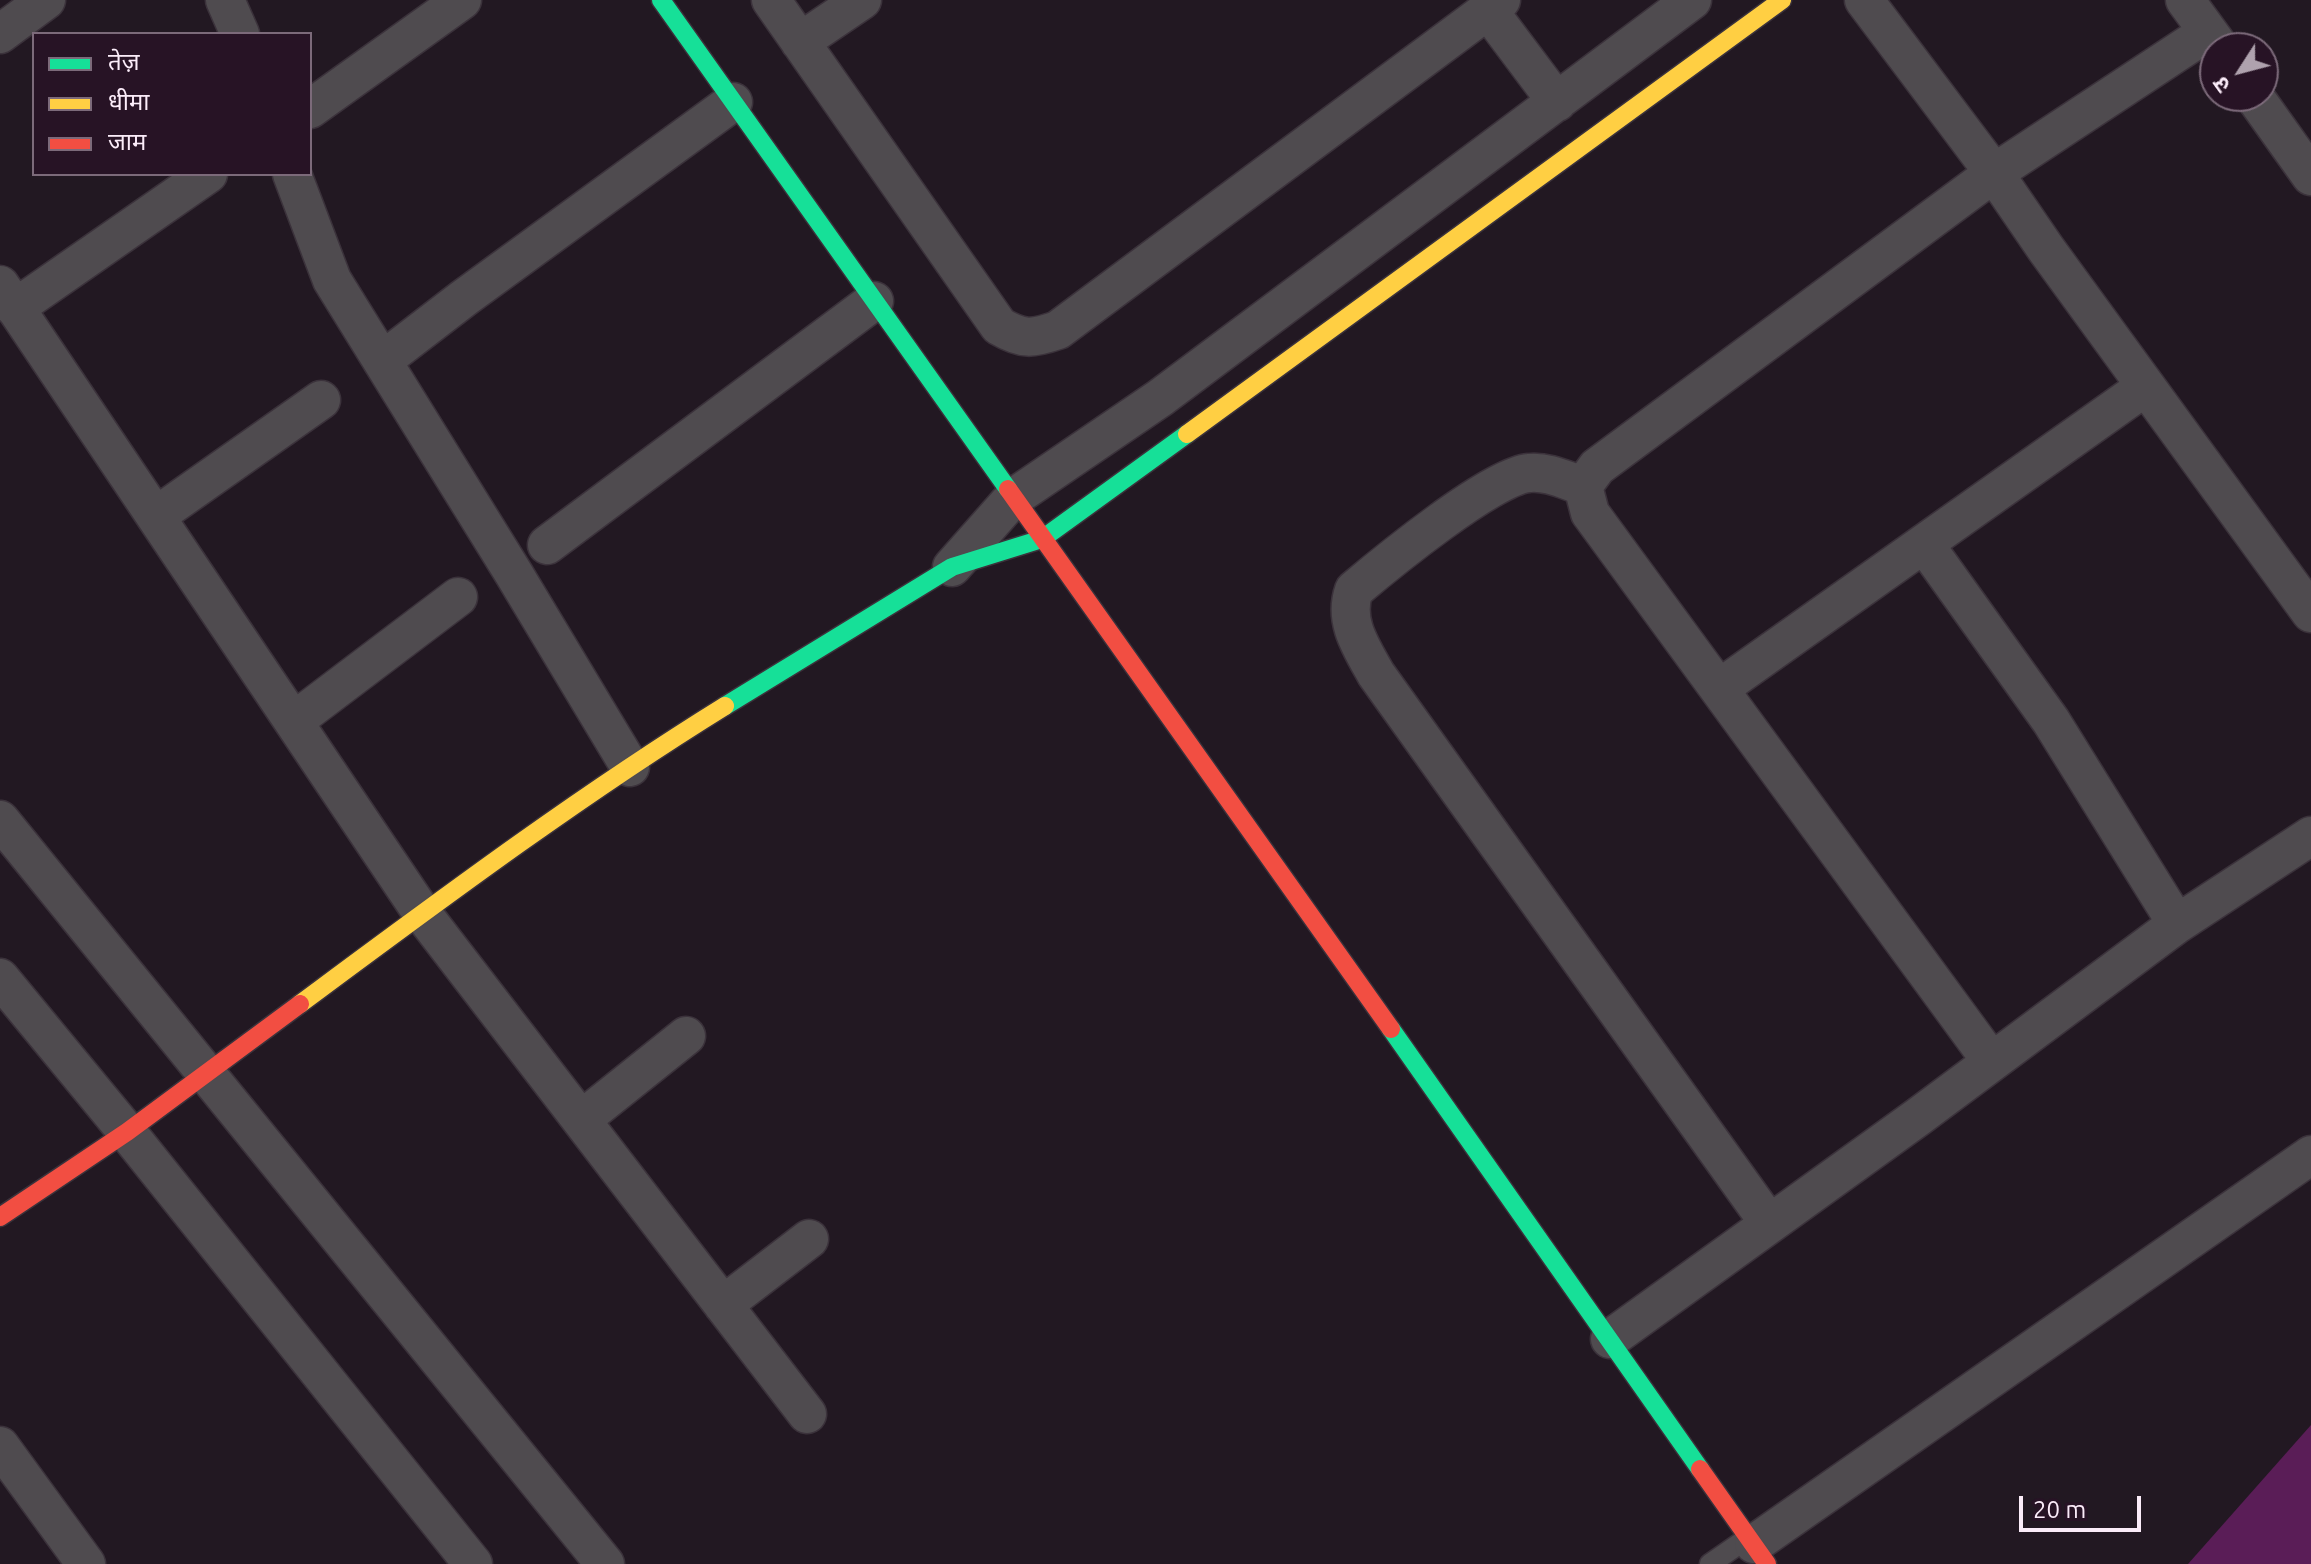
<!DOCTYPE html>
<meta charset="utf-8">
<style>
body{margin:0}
#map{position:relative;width:2311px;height:1564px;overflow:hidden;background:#221822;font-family:Ubuntu,"Noto Sans Devanagari",sans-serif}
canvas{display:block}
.legend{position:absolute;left:32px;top:32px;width:280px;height:144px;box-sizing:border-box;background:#271325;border:2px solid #7c6a7a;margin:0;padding:10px 14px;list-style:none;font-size:24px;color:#fbecf9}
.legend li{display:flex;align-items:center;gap:16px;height:40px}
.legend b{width:40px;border:2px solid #7c6a7a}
.north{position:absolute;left:2199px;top:32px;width:80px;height:80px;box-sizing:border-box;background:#271325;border:2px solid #7c6a7a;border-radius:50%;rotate:234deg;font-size:22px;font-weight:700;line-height:32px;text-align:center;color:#fbecf9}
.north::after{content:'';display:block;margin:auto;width:28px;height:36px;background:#afa2ae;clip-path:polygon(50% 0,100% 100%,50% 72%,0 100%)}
.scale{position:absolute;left:2019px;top:1496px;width:122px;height:36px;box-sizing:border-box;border:4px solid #fbecf9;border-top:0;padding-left:10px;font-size:24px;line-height:28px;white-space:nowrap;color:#fbecf9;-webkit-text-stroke:6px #271325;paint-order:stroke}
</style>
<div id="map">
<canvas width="2311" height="1564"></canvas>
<ul class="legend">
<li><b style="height:10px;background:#16e098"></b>तेज़</li>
<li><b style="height:10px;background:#ffcf43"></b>धीमा</li>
<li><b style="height:10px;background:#f24e42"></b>जाम</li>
</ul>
<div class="north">उ</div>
<div class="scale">20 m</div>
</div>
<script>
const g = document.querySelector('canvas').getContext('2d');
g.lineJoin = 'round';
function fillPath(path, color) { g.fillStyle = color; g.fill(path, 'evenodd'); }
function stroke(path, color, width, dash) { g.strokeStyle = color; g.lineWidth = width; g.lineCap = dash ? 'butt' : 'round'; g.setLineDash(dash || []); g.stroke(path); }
const water = new Path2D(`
 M2311,1425V1564H2188Z`);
const lane = new Path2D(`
 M1710,1564L1749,1537`);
const street = new Path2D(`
 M225,0L240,34
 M771,0L999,326C1023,340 1032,339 1058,330L1488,10
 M1501,0L1488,10L1557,102
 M1864,0L1994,173L2046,249L2311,613
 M2185,0L2220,48
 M0,34L46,0
 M800,42L862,0
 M2254,96L2311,176
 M310,109L462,0
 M292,174L332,280L514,574L630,767
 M0,285L422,913L807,1414
 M15,308L208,174
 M382,361L464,298L733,102
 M1583,486C1565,480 1547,471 1529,473C1492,476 1386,563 1354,590C1343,621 1361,647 1376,674L1769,1223
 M156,516L321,400
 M547,545L874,301
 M1925,545L2051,721L2177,924
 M952,567L1013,498L1160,398L1692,0
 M1720,688L2145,387
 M294,721L458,597
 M0,820L605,1564
 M0,978L127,1132L473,1564
 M1992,1062L1590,513L1583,486L1597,467L1994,173L2208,32
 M581,1120L686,1036
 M723,1305L809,1239
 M1610,1339L1918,1117L2177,924L2311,836
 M0,1446L86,1564
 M1754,1544L2311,1155`);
const fast = new Path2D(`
 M661,0L1008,489
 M725,706L952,567L1042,539L1187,434
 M1391,1029L1700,1469`);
const slow = new Path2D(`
 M1187,434L1782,0
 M300,1004C439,901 578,797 725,706`);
const jam = new Path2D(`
 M1008,489L1391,1029
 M0,1217L127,1132L300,1004
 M1700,1469L1767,1564`);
fillPath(water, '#5a1d57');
stroke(lane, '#3b323b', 23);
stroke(street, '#3b323b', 41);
stroke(fast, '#3b323b', 21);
stroke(slow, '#3b323b', 21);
stroke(jam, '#3b323b', 21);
stroke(lane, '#4f4b4f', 20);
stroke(street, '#4f4b4f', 38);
stroke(fast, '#16e098', 18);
stroke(slow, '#ffcf43', 18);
stroke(jam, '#f24e42', 18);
</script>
